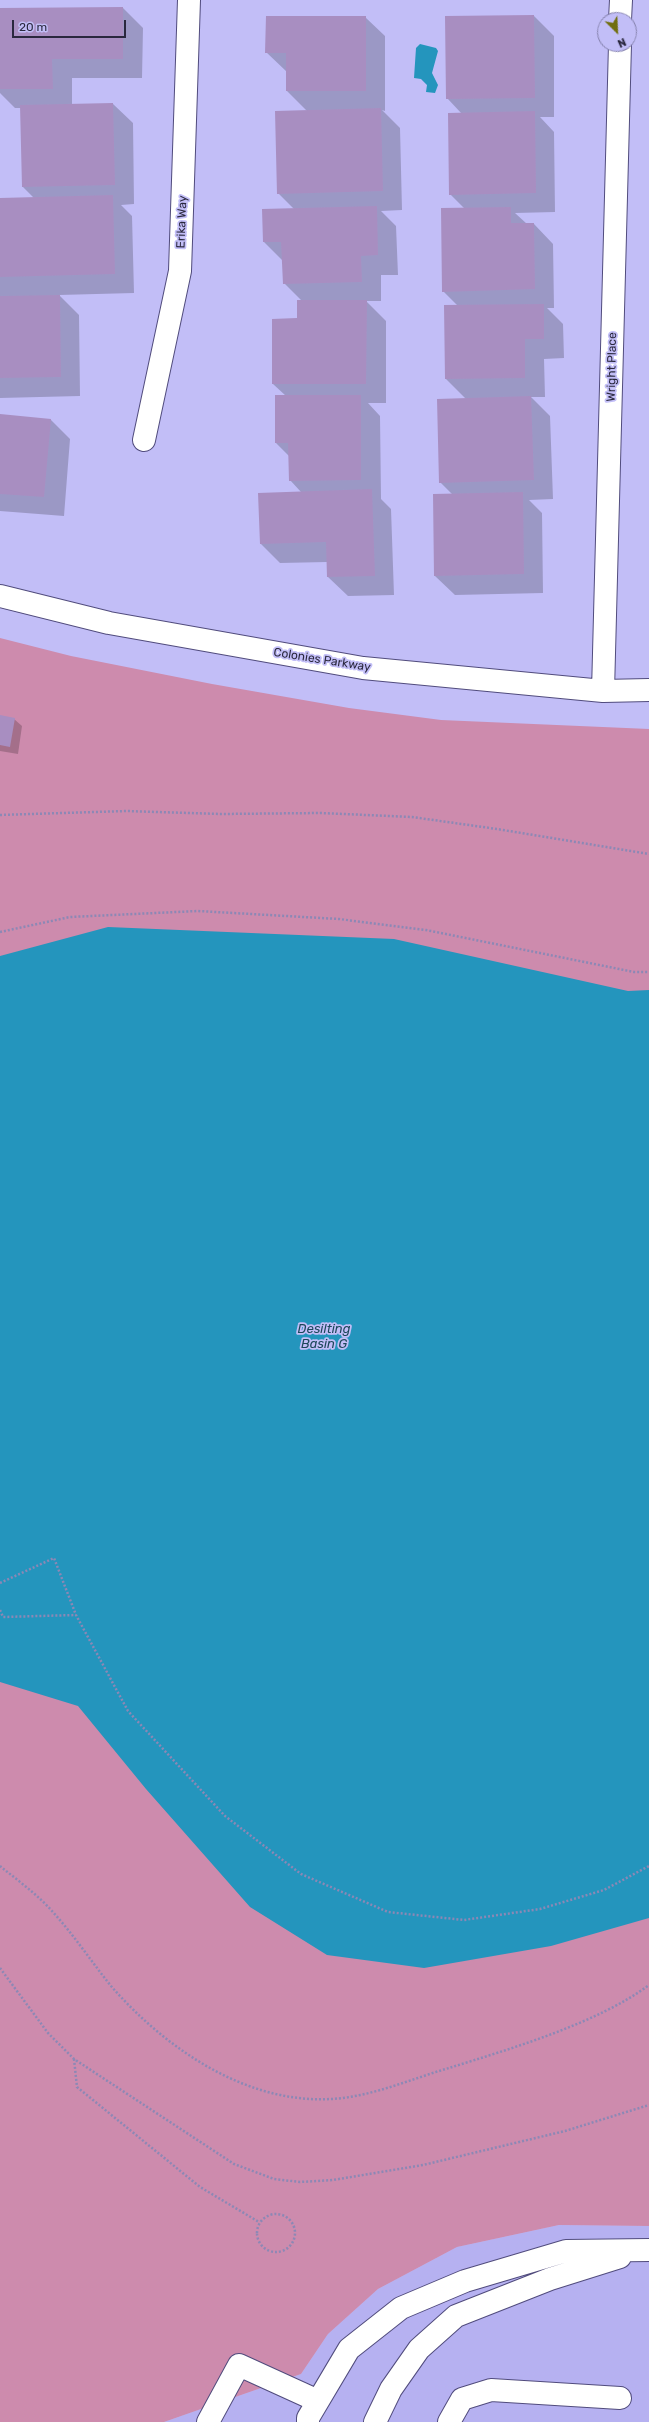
<!DOCTYPE html>
<style>
body{margin:0}
#map{position:relative;width:649px;height:2422px;overflow:hidden;background:#c2bef7;font-family:Rubik,sans-serif}
canvas{display:block}
.north{position:absolute;left:597px;top:12px;width:40px;height:40px;box-sizing:border-box;background:#c2bef7;border:1px solid #8582ad;border-radius:50%;rotate:156deg;font-size:11px;font-weight:700;line-height:16px;text-align:center;color:#2a283e}
.north::after{content:'';display:block;margin:auto;width:14px;height:18px;background:#716e0f;clip-path:polygon(50% 0,100% 100%,50% 72%,0 100%)}
.scale{position:absolute;left:12px;top:20px;width:114px;height:18px;box-sizing:border-box;border:2px solid #2a283e;border-top:0;padding-left:5px;font-size:12px;line-height:14px;white-space:nowrap;color:#2a283e;-webkit-text-stroke:3px #c2bef7;paint-order:stroke}
</style>
<div id="map">
<canvas width="649" height="2422"></canvas>
<div class="north">N</div>
<div class="scale">20 m</div>
</div>
<script>
const g = document.querySelector('canvas').getContext('2d');
g.lineJoin = 'round';
function fillPath(path, color) { g.fillStyle = color; g.fill(path, 'evenodd'); }
function stroke(path, color, width, dash) { g.strokeStyle = color; g.lineWidth = width; g.lineCap = dash ? 'butt' : 'round'; g.setLineDash(dash || []); g.stroke(path); }
function label(font, color, halo, rows, align = 'center') {
  g.font = font + ' Rubik,sans-serif'; g.lineWidth = 3.5; g.setLineDash([]); g.textBaseline = 'middle'; g.strokeStyle = halo; g.fillStyle = color; for (const [text, x, y, turn = 0] of rows) {
    g.save(); g.translate(x, y); g.rotate((+turn || 0) * Math.PI / 180); g.textAlign = isNaN(turn) ? turn : align; if (halo) g.strokeText(text, 0, 0); g.fillText(text, 0, 0); g.restore();
  }
}
const built = new Path2D(`
 M559,2225L649,2226V2422H164L301,2374L328,2334L378,2289L457,2247Z`);
const green = new Path2D(`
 M0,638L71,656L212,684L349,708L441,720L649,729V2226L559,2225L457,2247L378,2289L328,2334L301,2374L164,2422H0Z`);
const water = new Path2D(`
 M420,44L436,48L438,51L432,73L438,85L435,93L426,92L427,85L421,79L414,78L416,48Z
 M108,927L394,939L628,991L649,990V1918L551,1946L424,1968L327,1955L250,1907L146,1789L78,1706L0,1682V956Z`);
const shadow = new Path2D(`
 M123,8L143,28L142,78H72V104H113L133,123L134,204L121,205L132,216L134,293L59,295L79,315L80,396L0,398V256L34,198L23,187L21,108H15L0,93V9Z
 M534,16L554,36V117H540L554,132L555,212L515,213L527,224H534L553,244L554,308H547L563,324L564,358L544,359L545,397H531L550,416L553,499L529,500L542,513L543,593L455,595L435,576L453,495L440,482L466,399L446,379L458,306L443,291L465,209L450,194L462,114L447,98Z
 M365,17L385,36V111L382,110L400,128L402,210L381,211L396,226L398,275H381V301H366L386,321V403H368L380,416L381,499L391,509L394,595L348,596L328,577L327,562L280,563L261,544L301,492L290,480L289,456L276,443L286,396L273,384L298,319L302,301L284,283L283,261L264,242L294,209L278,193L307,111L287,91V72L266,52Z
 M0,415L51,420L70,439L64,516L0,511Z
 M0,716L14,719L22,726L18,754L0,751Z`);
const building = new Path2D(`
 M123,7V59H52L53,89H0V8Z
 M534,15L535,98L446,99L445,16Z
 M266,16H366V91H286V53H265Z
 M113,103L115,185L22,187L20,105Z
 M381,108L383,191L277,194L275,111Z
 M535,111L536,193L449,195L448,113Z
 M113,195L115,274L0,277V198Z
 M377,206L378,255L361,256L362,282L283,284L281,242H263L262,209Z
 M511,207V223H534L535,289L442,292L441,208Z
 M60,295L61,377L0,378V296Z
 M297,300H367L366,384H272V319L297,318Z
 M544,304V339H525V378L445,379L444,305Z
 M275,395H361V480L289,481L288,443H275Z
 M531,396L534,480L439,483L437,399Z
 M0,414L51,419L44,497L0,494Z
 M372,489L375,576L327,577L326,542L260,544L258,493Z
 M523,492L524,574L434,576L433,494Z
 M0,715L15,718L10,747L0,745Z`);
const path = new Path2D(`
 M0,815L126,811L221,814L321,813L412,817L497,829L649,854
 M0,932L70,917L198,911L339,919L426,930L634,972H649
 M0,1583L54,1558L76,1615L128,1711L225,1816L301,1874L388,1912L464,1920L540,1909L604,1890L649,1866
 M0,1610L3,1617L76,1615
 M0,1866C17,1880 37,1894 52,1911C73,1934 91,1961 111,1986C165,2048 246,2104 331,2099C371,2097 411,2079 449,2068C510,2049 598,2023 649,1985
 M0,1968L48,2033L74,2059L234,2164L274,2179L300,2182L333,2180L423,2165L565,2131L649,2105
 M74,2059L77,2087L200,2187L259,2222
 M257 2233a19 19 0 1 1 38 0a19 19 0 1 1-38 0Z`);
const minor = new Path2D(`
 M620,20L621,0
 M144,440L180,271L189,0
 M0,596L109,623L363,668L603,691L649,690
 M603,691L620,44
 M208,2422L239,2365L318,2401
 M308,2422V2418L349,2349L401,2308L465,2281L566,2251L649,2250
 M375,2422L391,2389L419,2349L456,2316L550,2279L620,2257
 M449,2422L462,2399L491,2390L620,2398`);
const streetNames = [
 ["Erika Way",182,222,-88],
 ["Wright Place",612,367,-89],
 ["Colonies Parkway",322,660,9]
];
const waterNames = [
 ["Desilting",324,1329],
 ["Basin G",324,1344]
];
fillPath(built, '#b6b1f1');
fillPath(green, '#cd8bad');
fillPath(water, '#2495bd');
fillPath(shadow, '#0003');
fillPath(building, '#a88ec1');
stroke(minor, '#514c7d', 24);
stroke(path, '#8c88b5', 2.5, [2, 2]);
stroke(minor, '#fff', 22);
label('12px', '#2a283e', '#c2bef7', streetNames);
label('italic 13px', '#1b4759', '#c2bef7', waterNames);
</script>
